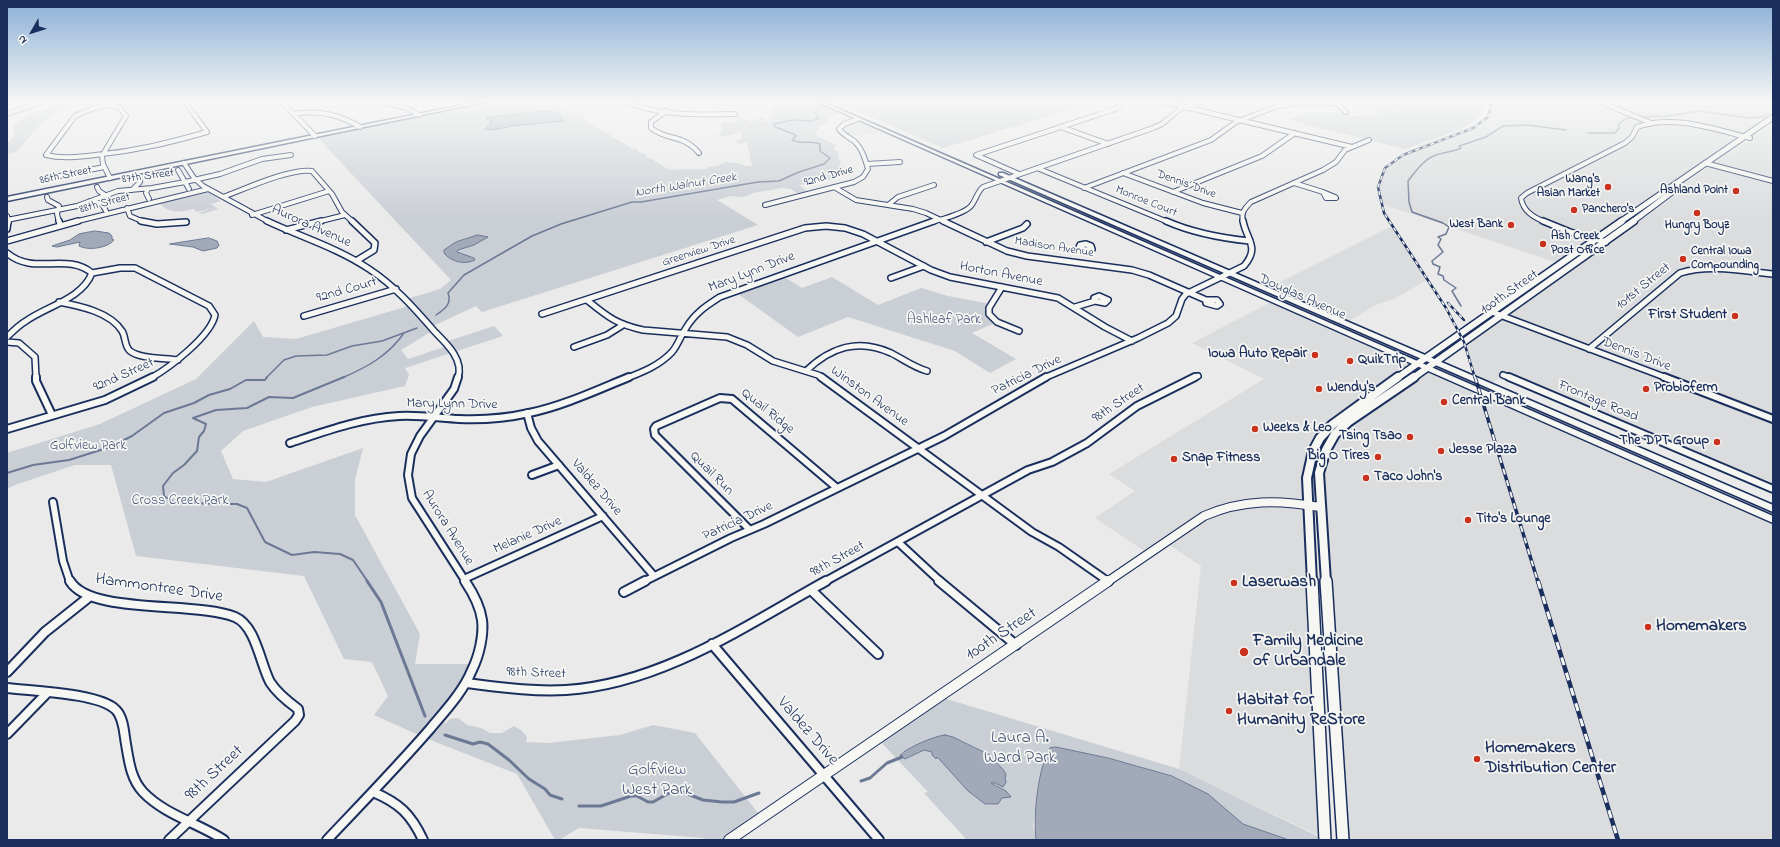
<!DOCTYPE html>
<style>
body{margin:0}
#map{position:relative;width:1780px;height:847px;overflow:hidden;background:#e9eae9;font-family:"Indie Flower",sans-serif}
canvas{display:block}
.frame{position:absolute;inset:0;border:8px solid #1b2f5e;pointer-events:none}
.north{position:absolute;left:12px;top:12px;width:40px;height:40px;-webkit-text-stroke:3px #f6f6f2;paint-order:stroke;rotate:231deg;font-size:11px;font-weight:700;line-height:16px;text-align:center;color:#1b2f5e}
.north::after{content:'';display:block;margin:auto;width:14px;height:18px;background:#1b2f5e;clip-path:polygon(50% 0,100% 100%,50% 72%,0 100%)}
</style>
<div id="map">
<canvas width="1780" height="847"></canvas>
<div class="frame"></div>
<div class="north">N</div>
</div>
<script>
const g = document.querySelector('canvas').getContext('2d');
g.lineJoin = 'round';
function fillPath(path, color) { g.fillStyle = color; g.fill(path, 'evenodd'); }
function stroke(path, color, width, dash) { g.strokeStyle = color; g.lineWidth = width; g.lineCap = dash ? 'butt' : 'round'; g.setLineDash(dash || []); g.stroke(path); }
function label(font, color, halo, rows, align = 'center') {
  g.font = font + ' "Indie Flower",sans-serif'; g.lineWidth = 3.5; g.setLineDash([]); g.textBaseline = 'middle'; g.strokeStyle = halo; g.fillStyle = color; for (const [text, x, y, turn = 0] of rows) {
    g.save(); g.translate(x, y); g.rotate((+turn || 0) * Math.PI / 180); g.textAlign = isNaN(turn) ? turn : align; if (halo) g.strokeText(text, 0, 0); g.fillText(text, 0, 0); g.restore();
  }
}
const built = new Path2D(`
 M1492,102H1773V117L1561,264L1379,203L1377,190L1379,180L1381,174L1389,164L1411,151L1460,134L1476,126L1490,113Z
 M856,119L883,131L850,137L842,134L840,127Z
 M1773,123V489L1503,375L1489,386L1477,381L1464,342L1672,192Z
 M1392,226L1428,279L1396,298L1376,305L1347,322L1268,288Z
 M1273,301L1417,364L1329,427L1309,465L1325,839L1179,769L1201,566L1166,543L1149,554L1095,518L1135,491L1109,474L1264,379L1192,343Z
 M1427,369L1773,520V840H1343L1319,483L1335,434Z`);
const green = new Path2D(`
 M58,102H82L66,106L69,108C43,116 34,132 17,152L7,154V143L14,137V125L27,116L58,105Z
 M490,102H555L576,115L589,112L591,113L579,116L631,148L638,150V152L646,154V156C654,160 660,165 668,169C671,170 701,169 706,169L708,167L717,166L726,162L738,163L745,166H752L747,142L740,144L735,141L742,139V132C734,133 724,139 718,134L722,131L721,128L722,127L720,125L723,123H735L737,119L742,118L751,122L762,117L767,118L760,122L770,120L773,112L769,109L773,106L774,103L750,102L744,104H733L722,107L720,106L722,105H704L676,102H814L842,113L828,118L830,121L818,127L819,129L815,132L817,136L836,145L834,149L839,153L838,154L839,156L838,159L842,162L839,165L844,167L838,170L841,175L834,179L810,184L799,185L810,193L801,196L791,189L781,188L753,193L744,197L731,196L717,200L758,225L482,312L476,306L431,327L434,330L401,350L408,359L447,346L445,342L494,326L503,336L405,368L409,375L405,386L312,407L243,431L221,451L233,479L266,482L363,448L355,480V515L420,634L415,664H475L438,720L446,723L450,719L458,718L467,725L481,728L490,733H502L514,726L521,730L527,737L526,742L548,743L620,735L653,725L695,733L762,818L729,840H705L703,838L579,828L559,840H555L517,774L423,737L374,715L388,696L372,662L344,659L304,576L136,556L111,465H75L15,485L7,489V453L100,424L196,379L254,321L263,337L296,339L412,305L407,299L440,289L451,280L317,137Z
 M836,102H1088L1093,103L943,148Z
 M1366,104L1486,106L1473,122L1459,130L1405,149L1288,120L1309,112L1349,113L1352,116L1379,115Z
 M206,191L221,201L205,206L211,204L218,209L202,214L199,213L212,208L197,212L193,209C181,213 168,213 159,203Z
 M781,275L802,288L832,277L878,305L921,288L948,296L991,304L989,311L997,322L972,333L1016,359L990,373L955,351L848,317L798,337L734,291Z
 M940,697L1179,769L1325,840H1289L1250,827L1238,821L1211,797L1176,777L1131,764L1056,747L1043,762L1033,826L1036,840H967L924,793L928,792L878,739ZM941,736C955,735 991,753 998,764C1001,768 1003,773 1005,778L997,783H991L1006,791L1008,793L1005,797L1002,798L998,804L988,805L972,794L940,760L937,757L935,758L932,755V752L924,750L906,759L900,753Z`);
const water = new Path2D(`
 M546,111L557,112L564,121L512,126L492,130L485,129L491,124V121L487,119V118Z
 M95,231L109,233L112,236V239L114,240C108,248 88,251 79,246L80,242L57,247L52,246L70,240L79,234Z
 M478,235L488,237L474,245L458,250L457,252L474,258L475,260C465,265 451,262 444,253V250L456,242Z
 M209,238L217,241L219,245L217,248L203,251L193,247L170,244Z
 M945,735L953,737L990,755C994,763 1003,766 1006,775L1005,778L1006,782L1003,787L995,783H991L1006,791L1011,797L1002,798L998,804H985L968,791L940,760L937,757L936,759L932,755V752L924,750L905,759L900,755C907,748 934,736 945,735Z
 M1056,747L1108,758L1172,776L1208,794L1243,824L1289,840H1036C1033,817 1038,767 1050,748Z`);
const streamFar2 = new Path2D(`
 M1641,117L1667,116L1699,111L1749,118L1763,117L1766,114
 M1588,133H1615L1619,128V124L1627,118H1633
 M1461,306L1452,291L1456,288L1444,280L1443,276L1438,274L1440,267L1433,264L1432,261L1443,252L1438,245L1441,239L1438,237L1446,234L1449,227L1443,223L1412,212L1409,202L1408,181C1415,172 1424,159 1436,155C1445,152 1453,152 1461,148L1459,146L1486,137L1503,126L1527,125L1566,130
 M436,315C445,309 452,304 448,293L464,275L532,236L561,224L632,202H641L758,182L779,181L799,172L824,164L830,158L820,151V144C811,140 801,145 792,140L796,136L794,134L775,127L774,124L792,120L812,121L819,118L816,114V110L822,105
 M266,378L284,360L296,356L327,355L352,346L382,341L417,328
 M342,378C367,367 388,356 404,333`);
const streamFar1 = new Path2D(`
 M344,377L293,398L269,397L247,408L216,410L193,418L206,424L204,431L199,437L197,451L184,465L173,473L163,486L164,496L175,503L237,504L247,508L265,542L292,555L314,552L340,554L353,560L368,582
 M7,473L33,465L69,460L110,447L132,436L164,413L194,403L209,395L230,389L246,380H265L267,377`);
const stream = new Path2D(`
 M367,581L381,602L425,716
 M445,735L473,744L480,742L488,744L509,760L529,779L545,789L550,795L562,799
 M861,781L870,778L887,763L902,757
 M579,806H601L631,796H637L648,802H653L669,793L680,791L703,800L722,802H734L759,793`);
const minorFar3 = new Path2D(`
 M103,102L120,108L126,116L102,156L103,164L110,178
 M120,102L94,108L75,116L46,155C62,159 79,157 95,155C136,151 168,143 207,132L185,102
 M384,102L407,108L419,115
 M462,102L466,105
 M626,102C661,116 698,115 735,114
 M1164,102L1352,147
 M1335,102L1346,112
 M1391,102L1393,104
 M1600,102L1651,123
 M666,111L651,122V128C669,142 682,133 699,153
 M7,114L41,102
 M294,114C318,110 339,114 360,127
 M1061,127L1108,144
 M184,163L194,178L203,186L269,222
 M1705,163L1773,181
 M867,164L900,162
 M1037,168L1168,222
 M178,170L189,189
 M1123,173L1203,203L1242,213
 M1019,174L976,155L1112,110L1119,107L1120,102
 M45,179L104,167
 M1294,183L1323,192
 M97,187L99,191L105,195
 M834,187L856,200L913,209L926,213L945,222
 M1084,188L1211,140L1236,122L1278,106L1300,103H1336
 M148,189L146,193L149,199
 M132,190L140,182L139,178
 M1173,192L1262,156L1295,133
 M1323,192L1335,197L1336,198H1326Z
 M47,197L48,200L59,206L57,214L59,222
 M223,197C245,189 290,168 312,171L332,194L342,212L353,222
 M90,201L102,204L106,211
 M765,205L854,182L863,177L868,169C865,159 862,148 854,141C849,137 843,135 839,129L844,124L858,119
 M888,205L898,197L934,185
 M127,208L130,216L144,222
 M252,215L329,191
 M7,216L9,222
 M7,220L77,206L118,191L152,188L185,182L220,174L262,159L291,155
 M74,222L208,189
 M317,222L345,215
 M932,222C942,219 964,214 971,206C976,200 977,192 983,187L1153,128L1162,124L1180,109L1203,102
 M1243,222C1241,213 1244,209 1251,202L1323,170L1336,162L1345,150L1369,140
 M1545,222C1533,217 1523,211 1521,198L1527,193L1625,143L1632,137L1637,127C1673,114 1714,129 1750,138`);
const minorFar2 = new Path2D(`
 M59,221L60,224
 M141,221L157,224L186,222
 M267,221C301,237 338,248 369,269C395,286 415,309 435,332C447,344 464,360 458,378
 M352,221L375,243L374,250L356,261
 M943,221L1007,251L1027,256L1132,270L1149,275L1206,300
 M1166,221C1193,233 1220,238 1250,241
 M1543,221L1570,232L1606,242
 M7,229L8,221
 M286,230L321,221
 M7,241L78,221
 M986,242L1023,228L1027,224
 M1086,244L1091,246L1092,249L1084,250L1079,247L1080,245Z
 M7,253C34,276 66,252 92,273
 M92,273L120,268H135L209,306L215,315C211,336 169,368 151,378
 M891,278L924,266
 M1002,287L989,308V314L997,322L1019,331
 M1099,296L1108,300L1105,303L1095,301L1094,298Z
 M587,300C608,317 616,324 643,330L727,337L747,345L773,361L818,375L823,378
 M1206,300H1217L1220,304L1217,306L1206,303Z
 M59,302C80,306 110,312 122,331C126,337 124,346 130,351C140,359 165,358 178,360
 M1075,307L1095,301
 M1492,312L1667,378
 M542,314L805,228L826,226L845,228L863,234L931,270L950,277L1058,298L1105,327L1132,341
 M304,316L396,289
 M7,337C13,331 19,325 26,321C47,306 82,299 92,273
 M7,342L19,343L35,357L36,378
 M574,347L607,335L623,325
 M1589,349L1680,273C1710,264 1743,271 1773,274
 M806,371C831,347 858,338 891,353C903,359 913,367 927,371
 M1503,375L1511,378
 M627,378C643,372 660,365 672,352C678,345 681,335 686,328C695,313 706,306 720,297L934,221
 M1044,378L1138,338L1168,323L1176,316L1182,299L1186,294L1244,266C1260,247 1247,241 1243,221
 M1193,378L1198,376`);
const minorFar1 = new Path2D(`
 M36,377V381L52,415
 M458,377L454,389L420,436L411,454L408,475L412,498L466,582
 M821,377L1032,532L1059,547L1109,582
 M1509,377L1773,489
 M1664,377L1773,419
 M527,413L531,428L538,441L654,576
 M7,429L105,400L153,377
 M290,443C326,431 361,418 399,416C419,415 440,418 459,419C482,420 507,418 529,413C563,406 597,390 629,377
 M532,475L559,465
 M53,502L63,561L70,582
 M750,530L655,435L654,429L656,426L720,398L732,399L837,488
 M899,543L941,582
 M464,579L603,516
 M643,582L731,538L764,524L944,436L1046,377
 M824,582L1028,470L1052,462L1087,443L1137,406L1195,377`);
const minor = new Path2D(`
 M70,581C90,615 196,601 235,617C256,626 260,663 270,682C277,693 287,701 298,709L299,715L295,721L169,840
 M939,581L1016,645
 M811,590L878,654
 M624,592L645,581
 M712,644L879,840
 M7,672L45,632L89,597
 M466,683C499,687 532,692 566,690C661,684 745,626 826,581
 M7,688C32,691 100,693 116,710C124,718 124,734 126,744C129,762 131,779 143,792C165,815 198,823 224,840
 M7,734L47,693
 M373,792C399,803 411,814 423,840
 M327,840C362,803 397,767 430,729C445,711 463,692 472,670C479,656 484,635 482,620C480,605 473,593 465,581`);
const tertiaryFar2 = new Path2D(`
 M282,102L315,136`);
const tertiaryFar1 = new Path2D(`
 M1107,582L1204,516C1243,499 1279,500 1320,507`);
const tertiary = new Path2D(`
 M729,840L1108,581`);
const secondaryFar3 = new Path2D(`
 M1620,222L1773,117
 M1632,222L1672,192`);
const secondaryFar2 = new Path2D(`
 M1397,378L1622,221
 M1413,378L1634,221`);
const secondaryFar1 = new Path2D(`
 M1312,582L1307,478L1313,451L1320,438L1332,425L1398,377
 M1326,582L1319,473L1326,450L1335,434L1348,422L1414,377`);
const secondary = new Path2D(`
 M1312,581L1325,840
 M1326,581L1343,840`);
const primary = new Path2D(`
 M477,102H485L7,201V197Z
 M818,102H823L1773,516V523Z
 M999,173H1003L1773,505V512L999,175Z`);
const railFar2 = new Path2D(`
 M1448,303L1464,320
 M1475,378L1464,342L1446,308L1384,213L1378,187L1385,168L1403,155L1473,128L1488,117L1492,102`);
const railFar1 = new Path2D(`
 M1475,377L1538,582`);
const rail = new Path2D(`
 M1538,581L1618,840`);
const markers = [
 [1608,187,4,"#c8321e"],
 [1736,191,4,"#c8321e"],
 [1574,210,4,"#c8321e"],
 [1697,213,4,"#c8321e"],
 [1511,225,4,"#c8321e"],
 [1543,244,4,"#c8321e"],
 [1683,259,4,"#c8321e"],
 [1735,316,4,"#c8321e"],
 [1315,355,4,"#c8321e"],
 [1350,361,4,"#c8321e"],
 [1319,389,4,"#c8321e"],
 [1646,389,4,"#c8321e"],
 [1444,402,4,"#c8321e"],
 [1255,429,4,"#c8321e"],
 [1410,437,4,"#c8321e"],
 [1717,442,4,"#c8321e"],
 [1441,451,4,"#c8321e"],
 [1378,457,4,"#c8321e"],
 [1174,459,4,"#c8321e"],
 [1366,478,4,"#c8321e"],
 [1468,520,4,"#c8321e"],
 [1234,583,4,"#c8321e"],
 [1648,627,4,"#c8321e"],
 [1244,652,5,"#c8321e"],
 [1229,711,4,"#c8321e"],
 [1477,759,4,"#c8321e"]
];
const farStreetnames = [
 ["86th Street",66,176,-12],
 ["87th Street",148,177,-8],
 ["92nd Drive",829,177,-16],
 ["Dennis Drive",1186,185,20],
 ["Monroe Court",1146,202,22],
 ["88th Street",105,204,-15],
 ["Madison Avenue",1054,248,9],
 ["Greenview Drive",699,252,-18]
];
const farPoinames = [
 ["Wang's",1600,180],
 ["Asian Market",1600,194],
 ["Ashland Point",1728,191],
 ["Panchero's",1582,210,"left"],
 ["West Bank",1503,225],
 ["Hungry Boyz",1697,226,"center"],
 ["Ash Creek",1551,237,"left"],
 ["Post Office",1551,251,"left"],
 ["Central Iowa",1691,252,"left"],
 ["Compounding",1691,266,"left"]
];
const farWaternames = [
 ["North Walnut Creek",686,186,-9]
];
const streetNames = [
 ["Aurora Avenue",311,227,24],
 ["Mary Lynn Drive",752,273,-21],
 ["Horton Avenue",1001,275,11],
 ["101st Street",1644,287,-39],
 ["92nd Court",347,291,-16],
 ["100th Street",1510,293,-35],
 ["Douglas Avenue",1302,298,24],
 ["Dennis Drive",1636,355,21],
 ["92nd Street",124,376,-24],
 ["Patricia Drive",1027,376,-26],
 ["Winston Avenue",869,397,36],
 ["Frontage Road",1598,402,23],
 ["98th Street",1119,404,-34],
 ["Mary Lynn Drive",452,405,1],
 ["Quail Ridge",767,412,39],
 ["Quail Run",711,474,45],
 ["Valdez Drive",596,488,49],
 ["Patricia Drive",738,522,-25],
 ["Aurora Avenue",447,528,58],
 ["Melanie Drive",528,536,-24],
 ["98th Street",838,560,-29],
 ["98th Street",536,674,2]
];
const poiNames = [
 ["First Student",1727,316,"right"],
 ["Iowa Auto Repair",1307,355,"right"],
 ["QuikTrip",1358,361],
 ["Wendy's",1327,389],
 ["Probioferm",1654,389],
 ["Central Bank",1452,402],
 ["Weeks & Leo",1263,429],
 ["Tsing Tsao",1402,437,"right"],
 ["The DPT Group",1709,442,"right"],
 ["Jesse Plaza",1449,451],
 ["Big O Tires",1370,457,"right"],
 ["Snap Fitness",1182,459],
 ["Taco John's",1374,478],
 ["Tito's Lounge",1476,520]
];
const parkNames = [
 ["Ashleaf Park",944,321],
 ["Golfview Park",88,447],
 ["Cross Creek Park",180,502]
];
const nearPoinames = [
 ["Laserwash",1242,583],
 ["Homemakers",1656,627],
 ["Family Medicine",1253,642],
 ["of Urbandale",1253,662],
 ["Habitat for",1237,701],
 ["Humanity ReStore",1237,721],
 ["Homemakers",1485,749],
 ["Distribution Center",1485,769]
];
const nearStreetnames = [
 ["Hammontree Drive",159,589,8],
 ["100th Street",1002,635,-34],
 ["Valdez Drive",807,732,49],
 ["98th Street",215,774,-43]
];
const nearParknames = [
 ["Laura A.",1020,739],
 ["Ward Park",1020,759],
 ["Golfview",657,771],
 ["West Park",657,791]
];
fillPath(built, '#dadcde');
fillPath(green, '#caced5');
fillPath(water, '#a2aaba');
stroke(water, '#6c7995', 1);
stroke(streamFar2, '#6c7995', 1.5);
stroke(streamFar1, '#6c7995', 2);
stroke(stream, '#6c7995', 3);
stroke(minorFar3, '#1b2f5e', 6);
stroke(minorFar2, '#1b2f5e', 8);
stroke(minorFar1, '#1b2f5e', 10);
stroke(minor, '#1b2f5e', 12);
stroke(tertiaryFar2, '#1b2f5e', 6);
stroke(tertiaryFar1, '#1b2f5e', 10);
stroke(tertiary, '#1b2f5e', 12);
stroke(secondaryFar3, '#1b2f5e', 7);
stroke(secondaryFar2, '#1b2f5e', 9);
stroke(secondaryFar1, '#1b2f5e', 12);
stroke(secondary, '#1b2f5e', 14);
stroke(primary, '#1b2f5e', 3);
stroke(minorFar3, '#f6f6f2', 4);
stroke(minorFar2, '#f6f6f2', 5);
stroke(minorFar1, '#f6f6f2', 6);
stroke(minor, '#f6f6f2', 8);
stroke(tertiaryFar2, '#f6f6f2', 4.5);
stroke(tertiaryFar1, '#f6f6f2', 8);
stroke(tertiary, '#f6f6f2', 10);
stroke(secondaryFar3, '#f6f6f2', 5);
stroke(secondaryFar2, '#f6f6f2', 6);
stroke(secondaryFar1, '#f6f6f2', 8);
stroke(secondary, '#f6f6f2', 11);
fillPath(primary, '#f6f6f2');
stroke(railFar2, '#1b2f5e', 2.5);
stroke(railFar1, '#1b2f5e', 3.5);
stroke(rail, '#1b2f5e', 4.5);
stroke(railFar2, '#f6f6f2', 1.5, [4]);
stroke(railFar1, '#f6f6f2', 2, [6]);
stroke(rail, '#f6f6f2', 3, [8]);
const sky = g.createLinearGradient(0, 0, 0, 220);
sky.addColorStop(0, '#8cb0d6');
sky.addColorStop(0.46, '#f5f6f5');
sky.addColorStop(1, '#f5f6f500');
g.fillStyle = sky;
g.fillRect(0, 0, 1780, 220);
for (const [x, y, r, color] of markers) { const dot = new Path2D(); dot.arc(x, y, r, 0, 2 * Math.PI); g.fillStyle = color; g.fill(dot); stroke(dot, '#f6f6f2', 1.5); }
label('12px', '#1b2f5e', '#f6f6f2', farStreetnames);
label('bold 12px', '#1b2f5e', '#f6f6f2', farPoinames, 'right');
label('italic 13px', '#44547a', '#f6f6f2', farWaternames);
label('14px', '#1b2f5e', '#f6f6f2', streetNames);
label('bold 14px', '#1b2f5e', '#f6f6f2', poiNames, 'left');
label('14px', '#47577c', '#f6f6f2', parkNames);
label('bold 17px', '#1b2f5e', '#f6f6f2', nearPoinames, 'left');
label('17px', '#1b2f5e', '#f6f6f2', nearStreetnames);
label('17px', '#47577c', '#f6f6f2', nearParknames);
</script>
